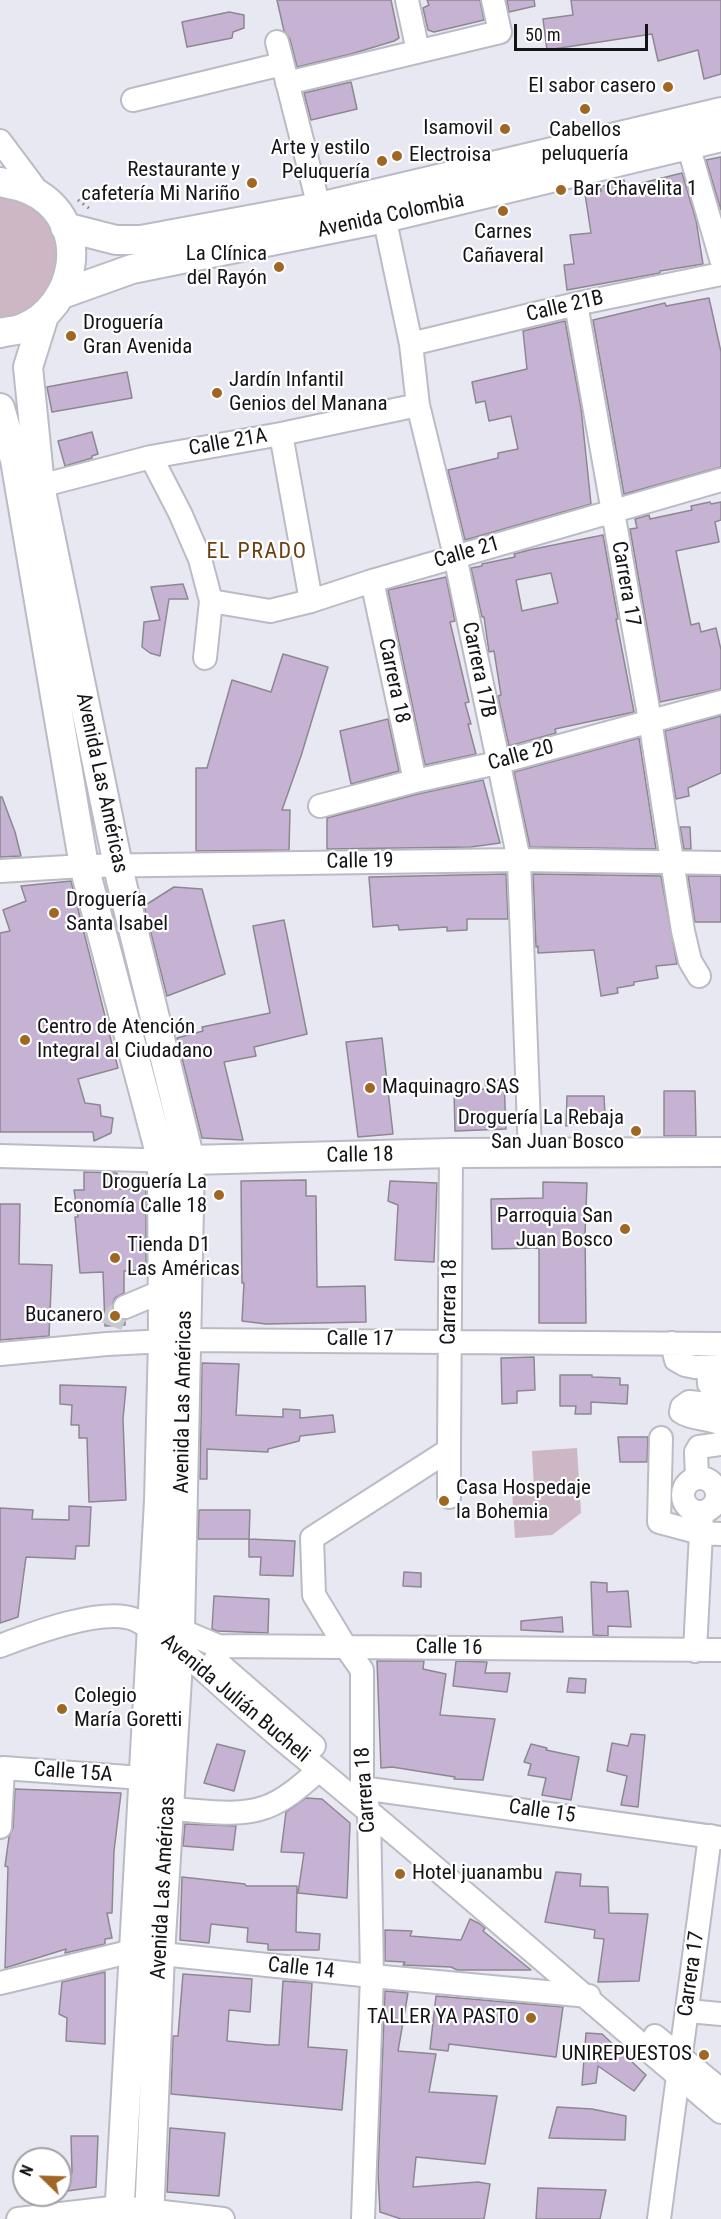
<!DOCTYPE html>
<meta charset="utf-8">
<style>
body{margin:0}
#map{position:relative;width:721px;height:2219px;overflow:hidden;background:#e8e8f2;font-family:"Roboto Condensed",sans-serif}
canvas{display:block}
.north{position:absolute;left:12px;top:2147px;width:60px;height:60px;box-sizing:border-box;background:#fff;border:2px solid #a1a1a3;border-radius:50%;rotate:293deg;font-size:16px;font-weight:700;line-height:24px;text-align:center;color:#141418}
.north::after{content:'';display:block;margin:auto;width:21px;height:27px;background:#9f6624;clip-path:polygon(50% 0,100% 100%,50% 72%,0 100%)}
.scale{position:absolute;left:514px;top:24px;width:134px;height:27px;box-sizing:border-box;border:3px solid #141418;border-top:0;padding-left:8px;font-size:18px;line-height:21px;white-space:nowrap;color:#141418;-webkit-text-stroke:4px #fff;paint-order:stroke}
</style>
<div id="map">
<canvas width="721" height="2219"></canvas>
<div class="north">N</div>
<div class="scale">50 m</div>
</div>
<script>
const g = document.querySelector('canvas').getContext('2d');
g.lineJoin = 'round';
function fillPath(path, color) { g.fillStyle = color; g.fill(path, 'evenodd'); }
function stroke(path, color, width, dash) { g.strokeStyle = color; g.lineWidth = width; g.lineCap = dash ? 'butt' : 'round'; g.setLineDash(dash || []); g.stroke(path); }
function label(font, color, halo, rows, align = 'center') {
  g.font = font + ' "Roboto Condensed",sans-serif'; g.lineWidth = 4.5; g.setLineDash([]); g.textBaseline = 'middle'; g.strokeStyle = halo; g.fillStyle = color; for (const [text, x, y, turn = 0] of rows) {
    g.save(); g.translate(x, y); g.rotate((+turn || 0) * Math.PI / 180); g.textAlign = isNaN(turn) ? turn : align; if (halo) g.strokeText(text, 0, 0); g.fillText(text, 0, 0); g.restore();
  }
}
const green = new Path2D(`
 M0,184L57,216L64,285L0,329Z
 M577,1448L581,1513L552,1535L515,1538L512,1490L534,1488L532,1451Z`);
const building = new Path2D(`
 M277,0H391L399,38L394,41L351,54L297,67L290,39L284,31Z
 M427,0H480L484,20L434,32L428,30L423,8L429,5Z
 M507,0H534L535,6L509,12Z
 M571,0H721V74L704,79L698,50L658,61L652,34L547,50L543,19L573,15Z
 M229,12L244,15V28L233,32L232,38L187,47L182,22Z
 M351,82L357,109L311,120L304,93Z
 M721,157V210L706,160Z
 M682,173L696,220L703,264L660,271V273L567,290L564,265L574,264L570,235L591,233L585,194L601,191L600,187L624,180L626,187Z
 M709,298L721,352V467L624,494L593,320L665,303L666,306Z
 M565,321L581,408L591,504L465,540L448,470L498,458V453L518,449L511,416L489,421L485,401L476,403L472,382L527,369L523,331Z
 M127,372L132,398L52,412L47,387Z
 M92,432L98,454L92,456V458L65,466L58,441Z
 M710,502L711,504L721,502V520L715,522L719,542L676,551L691,625L699,623L701,632L716,628L721,650V689L660,702L630,529L637,528L635,519L649,515L650,519L692,510L691,506Z
 M603,535L618,619H616L634,712L555,729L556,733L509,746L498,696L501,695L494,651L489,652L484,617H482L471,568L482,566V564L515,557L514,554L529,550ZM551,573L558,603L522,611L516,580Z
 M446,577L455,621L450,622L469,702L465,703L471,724H468L476,754L425,765L388,590Z
 M183,584L188,599H169L160,656L150,653L142,647L144,622L160,620L151,587Z
 M283,654L328,667L301,756L282,810H290L289,850L196,851V768H207L232,680L271,692Z
 M721,716V773L688,788L689,796L676,799L665,731Z
 M388,719L399,771L351,784L340,731Z
 M639,738L656,849L530,847L514,772Z
 M483,780L500,843L471,847L327,849V818L418,794Z
 M0,797H2L15,832L21,856L0,857Z
 M680,827H690L691,849H684Z
 M506,874L508,919H467V930L447,931V927L399,930L398,925L373,927L369,877Z
 M533,874L661,876L677,964L656,966L658,978L634,982V985L617,988L618,993L601,996L594,950L538,953V946L536,947Z
 M688,876H721V922H695Z
 M71,881L118,1068L78,1079L85,1103L100,1105L101,1116L113,1118L111,1133L94,1141L93,1132H0V933L10,931L3,910L26,901L21,886Z
 M174,887L202,889L225,974L167,996L144,906Z
 M284,920L307,1034L254,1047L256,1056L224,1062L243,1140L202,1138L177,1038L203,1031L202,1027L270,1013L253,926Z
 M382,1038L393,1134L358,1137L346,1042Z
 M504,1080L506,1129L455,1131L454,1090L486,1089L485,1081Z
 M664,1091H695L696,1136H664Z
 M567,1096H604L605,1116L566,1126Z
 M84,1172L117,1173V1189H146V1270L124,1271V1293L115,1298L112,1305L113,1313L117,1318L125,1320V1325L105,1326L103,1272L80,1273L75,1217H78L74,1190H84Z
 M306,1180V1196H316L317,1287L365,1286L366,1322L266,1324L242,1321L244,1283H242L241,1181Z
 M390,1181L437,1183L434,1262L395,1260L398,1205L388,1201Z
 M543,1182L587,1183L585,1234L586,1323H539V1248L492,1249L491,1199L543,1198Z
 M0,1204H20L19,1264L52,1265L49,1336L0,1340Z
 M534,1357L535,1390L517,1391V1403L502,1404L501,1358Z
 M202,1363L239,1364L236,1415L283,1417V1409L300,1410V1418L333,1415L335,1432L300,1436L299,1441L268,1449V1452L207,1449V1479H200Z
 M560,1375H592V1377L620,1378V1385H628L627,1404L591,1402V1414H575L576,1406H560Z
 M60,1385L126,1387L123,1419L126,1500L89,1502L87,1438H79V1425H71L72,1405L60,1404Z
 M618,1437H648L647,1462H620Z
 M69,1506L91,1507L89,1546H76L75,1559L26,1557L18,1617L0,1623V1508L33,1510L32,1519L69,1520Z
 M199,1510H250L249,1539H198Z
 M249,1539L295,1541L293,1576L260,1575L261,1557H249Z
 M404,1572L421,1573V1587L403,1586Z
 M591,1582L607,1583V1592L628,1591L631,1627L608,1626V1636L593,1635Z
 M214,1596L269,1599L268,1633L217,1631L212,1629Z
 M562,1617L563,1632L521,1630V1621Z
 M377,1661H424L423,1669L446,1674L440,1715L495,1719L483,1780L454,1779L455,1777L392,1767L381,1768Z
 M456,1661L487,1662L485,1673H510L507,1692L453,1686Z
 M569,1678L586,1679L585,1693L567,1692Z
 M631,1734L645,1735L638,1807L621,1805L627,1776L607,1771L612,1743L628,1746Z
 M217,1744L245,1751L234,1791L204,1783Z
 M531,1744L547,1748L546,1750L579,1757L571,1800L542,1795L546,1778L528,1775L531,1764L524,1762Z
 M15,1789L121,1793L114,1851L112,1913H107L112,1938L105,1939V1944L65,1953L66,1949L5,1968L8,1867L5,1866L9,1837L13,1828Z
 M306,1798L322,1799L350,1823L347,1898L298,1893L304,1853L281,1852L286,1812Z
 M185,1824L236,1826L233,1850L183,1846Z
 M556,1872L581,1874L580,1886L608,1887L609,1913L648,1914L639,1981L598,1982L604,1939L594,1938L595,1930L545,1922Z
 M182,1877L245,1884L246,1886H297L296,1932L320,1934L319,1950H268V1944L247,1942L248,1928L211,1924L209,1943L180,1940Z
 M470,1919L480,1924L485,1928L483,1931L531,1970H457L451,1967L403,1965L405,1962L385,1961V1930L412,1931L410,1936L461,1940Z
 M105,1972V2044L66,2041L67,2018L59,2014L62,1982Z
 M183,1974L252,1979L250,2012L229,2010L227,2041L268,2045H279L283,1981L312,1983L308,2047L347,2050L342,2110L171,2094L173,2036H178Z
 M385,1991L408,1993L398,2051L436,2054L429,2092L497,2096L485,2164L416,2157L413,2187L478,2182L490,2184L484,2219H401L380,2212L378,2173Z
 M436,1996L563,2007L556,2057L449,2044L448,2051L430,2049Z
 M586,2033L602,2034L646,2075L634,2091L598,2066L596,2083L582,2085Z
 M557,2107L592,2109L626,2116L625,2140L549,2138Z
 M170,2128L225,2133L219,2196L167,2192Z
 M71,2136H98L96,2187L60,2192V2174L72,2173Z
 M538,2188L606,2190L600,2219H536Z`);
const minorTunnel = new Path2D(`
 M111,1326L115,1316L125,1307`);
const path = new Path2D(`
 M78,200L90,209`);
const minor = new Path2D(`
 M407,0L418,51
 M277,42L319,207
 M287,83L500,32L493,0
 M133,100L282,64
 M684,131L721,259
 M0,141L41,196
 M385,203V221L411,344L418,405L455,556L519,860L530,1153
 M576,304L650,720L683,931L690,961L699,976
 M411,344L576,304L721,274
 M281,434L311,601
 M151,457L180,513L200,559L211,601L205,658
 M40,486L151,457L281,434L418,405
 M372,581L415,781
 M211,601L270,611L311,601L372,581L721,480
 M320,806L415,781L497,763L721,702
 M0,871L84,866L519,860L721,863
 M0,1156L177,1161
 M125,1307L163,1291
 M672,1343L676,1360L685,1365L695,1367L721,1366
 M0,1354L107,1344L185,1340L721,1344
 M708,1367L709,1384L721,1387
 M721,1405L689,1402L682,1407L681,1412C693,1420 708,1417 721,1424
 M661,1438L659,1522L700,1533L721,1534
 M683 1495a17 17 0 1 1 34 0a17 17 0 1 1-34 0Z
 M697,1478L696,1452L699,1447L721,1444
 M449,1497V1450
 M180,1630L218,1646L721,1650
 M0,1646C31,1634 104,1606 136,1620C163,1633 187,1655 209,1675C233,1697 258,1719 284,1741C432,1862 574,1989 721,2112
 M695,1651L702,1513
 M215,1660L314,1746
 M362,1788L721,1838
 M169,1809C199,1810 237,1818 266,1807C286,1800 304,1783 319,1770
 M0,1827L3,1768L142,1778
 M0,1983L133,1951L372,1976L589,1996
 M688,2011L721,2014
 M655,2036L721,2090
 M18,2219L120,2207L223,2219
 M363,2219L372,1976L369,1811L362,1788V1670L345,1646L314,1595L312,1538L449,1450L451,1153
 M659,2219L710,1836`);
const major = new Path2D(`
 M0,182C14,185 27,187 39,195C91,228 76,306 23,328C16,331 7,331 0,333
 M65,227L116,240H141L319,207L721,112
 M62,294L132,269L385,218L721,137
 M44,316L28,367L40,486L121,880L190,1160L180,1630L160,1954L149,2219
 M0,408L15,460L84,866L162,1161L163,1340L159,1501L119,2219
 M190,1160L451,1153L721,1152`);
const markers = [
 [668,87,6,"#9f6624"],
 [585,109,6,"#9f6624"],
 [505,129,6,"#9f6624"],
 [397,156,6,"#9f6624"],
 [382,161,6,"#9f6624"],
 [252,183,6,"#9f6624"],
 [561,190,6,"#9f6624"],
 [503,211,6,"#9f6624"],
 [279,267,6,"#9f6624"],
 [71,336,6,"#9f6624"],
 [217,393,6,"#9f6624"],
 [54,913,6,"#9f6624"],
 [25,1040,6,"#9f6624"],
 [370,1088,6,"#9f6624"],
 [636,1131,6,"#9f6624"],
 [219,1195,6,"#9f6624"],
 [625,1229,6,"#9f6624"],
 [115,1258,6,"#9f6624"],
 [115,1316,6,"#9f6624"],
 [444,1501,6,"#9f6624"],
 [62,1709,6,"#9f6624"],
 [400,1874,6,"#9f6624"],
 [531,2018,6,"#9f6624"],
 [704,2055,6,"#9f6624"]
];
const poiNames = [
 ["El sabor casero",656,87],
 ["Isamovil",493,129],
 ["Cabellos",585,131,"center"],
 ["peluquería",585,155,"center"],
 ["Arte y estilo",370,149],
 ["Peluquería",370,173],
 ["Electroisa",409,156,"left"],
 ["Restaurante y",240,171],
 ["cafetería Mi Nariño",240,195],
 ["Bar Chavelita 1",573,190,"left"],
 ["Carnes",503,233,"center"],
 ["Cañaveral",503,257,"center"],
 ["La Clínica",267,255],
 ["del Rayón",267,279],
 ["Droguería",83,324,"left"],
 ["Gran Avenida",83,348,"left"],
 ["Jardín Infantil",229,381,"left"],
 ["Genios del Manana",229,405,"left"],
 ["Droguería",66,901,"left"],
 ["Santa Isabel",66,925,"left"],
 ["Centro de Atención",37,1028,"left"],
 ["Integral al Ciudadano",37,1052,"left"],
 ["Maquinagro SAS",382,1088,"left"],
 ["Droguería La Rebaja",624,1119],
 ["San Juan Bosco",624,1143],
 ["Droguería La",207,1183],
 ["Economía Calle 18",207,1207],
 ["Parroquia San",613,1217],
 ["Juan Bosco",613,1241],
 ["Tienda D1",127,1246,"left"],
 ["Las Américas",127,1270,"left"],
 ["Bucanero",103,1316],
 ["Casa Hospedaje",456,1489,"left"],
 ["la Bohemia",456,1513,"left"],
 ["Colegio",74,1697,"left"],
 ["María Goretti",74,1721,"left"],
 ["Hotel juanambu",412,1874,"left"],
 ["TALLER YA PASTO",519,2018],
 ["UNIREPUESTOS",692,2055]
];
const streetNames = [
 ["Avenida Colombia",391,216,-12],
 ["Calle 21B",565,307,-13],
 ["Calle 21A",228,443,-10],
 ["Calle 21",467,553,-16],
 ["Carrera 17",625,584,80],
 ["Carrera 17B",478,670,78],
 ["Carrera 18",393,681,78],
 ["Calle 20",521,756,-15],
 ["Avenida Las Américas",101,783,78],
 ["Calle 19",360,862,-1],
 ["Calle 18",360,1156,-1],
 ["Carrera 18",450,1302,-89],
 ["Calle 17",360,1340],
 ["Avenida Las Américas",184,1402,-89],
 ["Calle 16",449,1648,1],
 ["Avenida Julián Bucheli",235,1699,40],
 ["Calle 15A",73,1773,4],
 ["Carrera 18",366,1790,-94],
 ["Calle 15",542,1812,8],
 ["Avenida Las Américas",164,1888,-87],
 ["Calle 14",301,1969,6],
 ["Carrera 17",692,1974,-82]
];
const neighbourhoodNames = [
 ["EL PRADO",257,552]
];
fillPath(green, '#cdb7c5');
fillPath(building, '#c6b3d4');
stroke(building, '#8c8890', 1.5);
stroke(minorTunnel, '#c8c8d1', 22, [22, 11]);
stroke(minor, '#babbc4', 26);
stroke(major, '#babbc4', 32);
stroke(path, '#7d7d83', 3, [1.5, 4.5]);
stroke(minor, '#fff', 22);
stroke(major, '#fff', 28);
for (const [x, y, r, color] of markers) { const dot = new Path2D(); dot.arc(x, y, r, 0, 2 * Math.PI); g.fillStyle = color; g.fill(dot); stroke(dot, '#fff', 2); }
label('21px', '#141418', '#fff', poiNames, 'right');
label('21px', '#141418', '#fff', streetNames);
g.letterSpacing = '1.5px';
label('22px', '#694114', '#fff', neighbourhoodNames);
g.letterSpacing = '0px';
</script>
